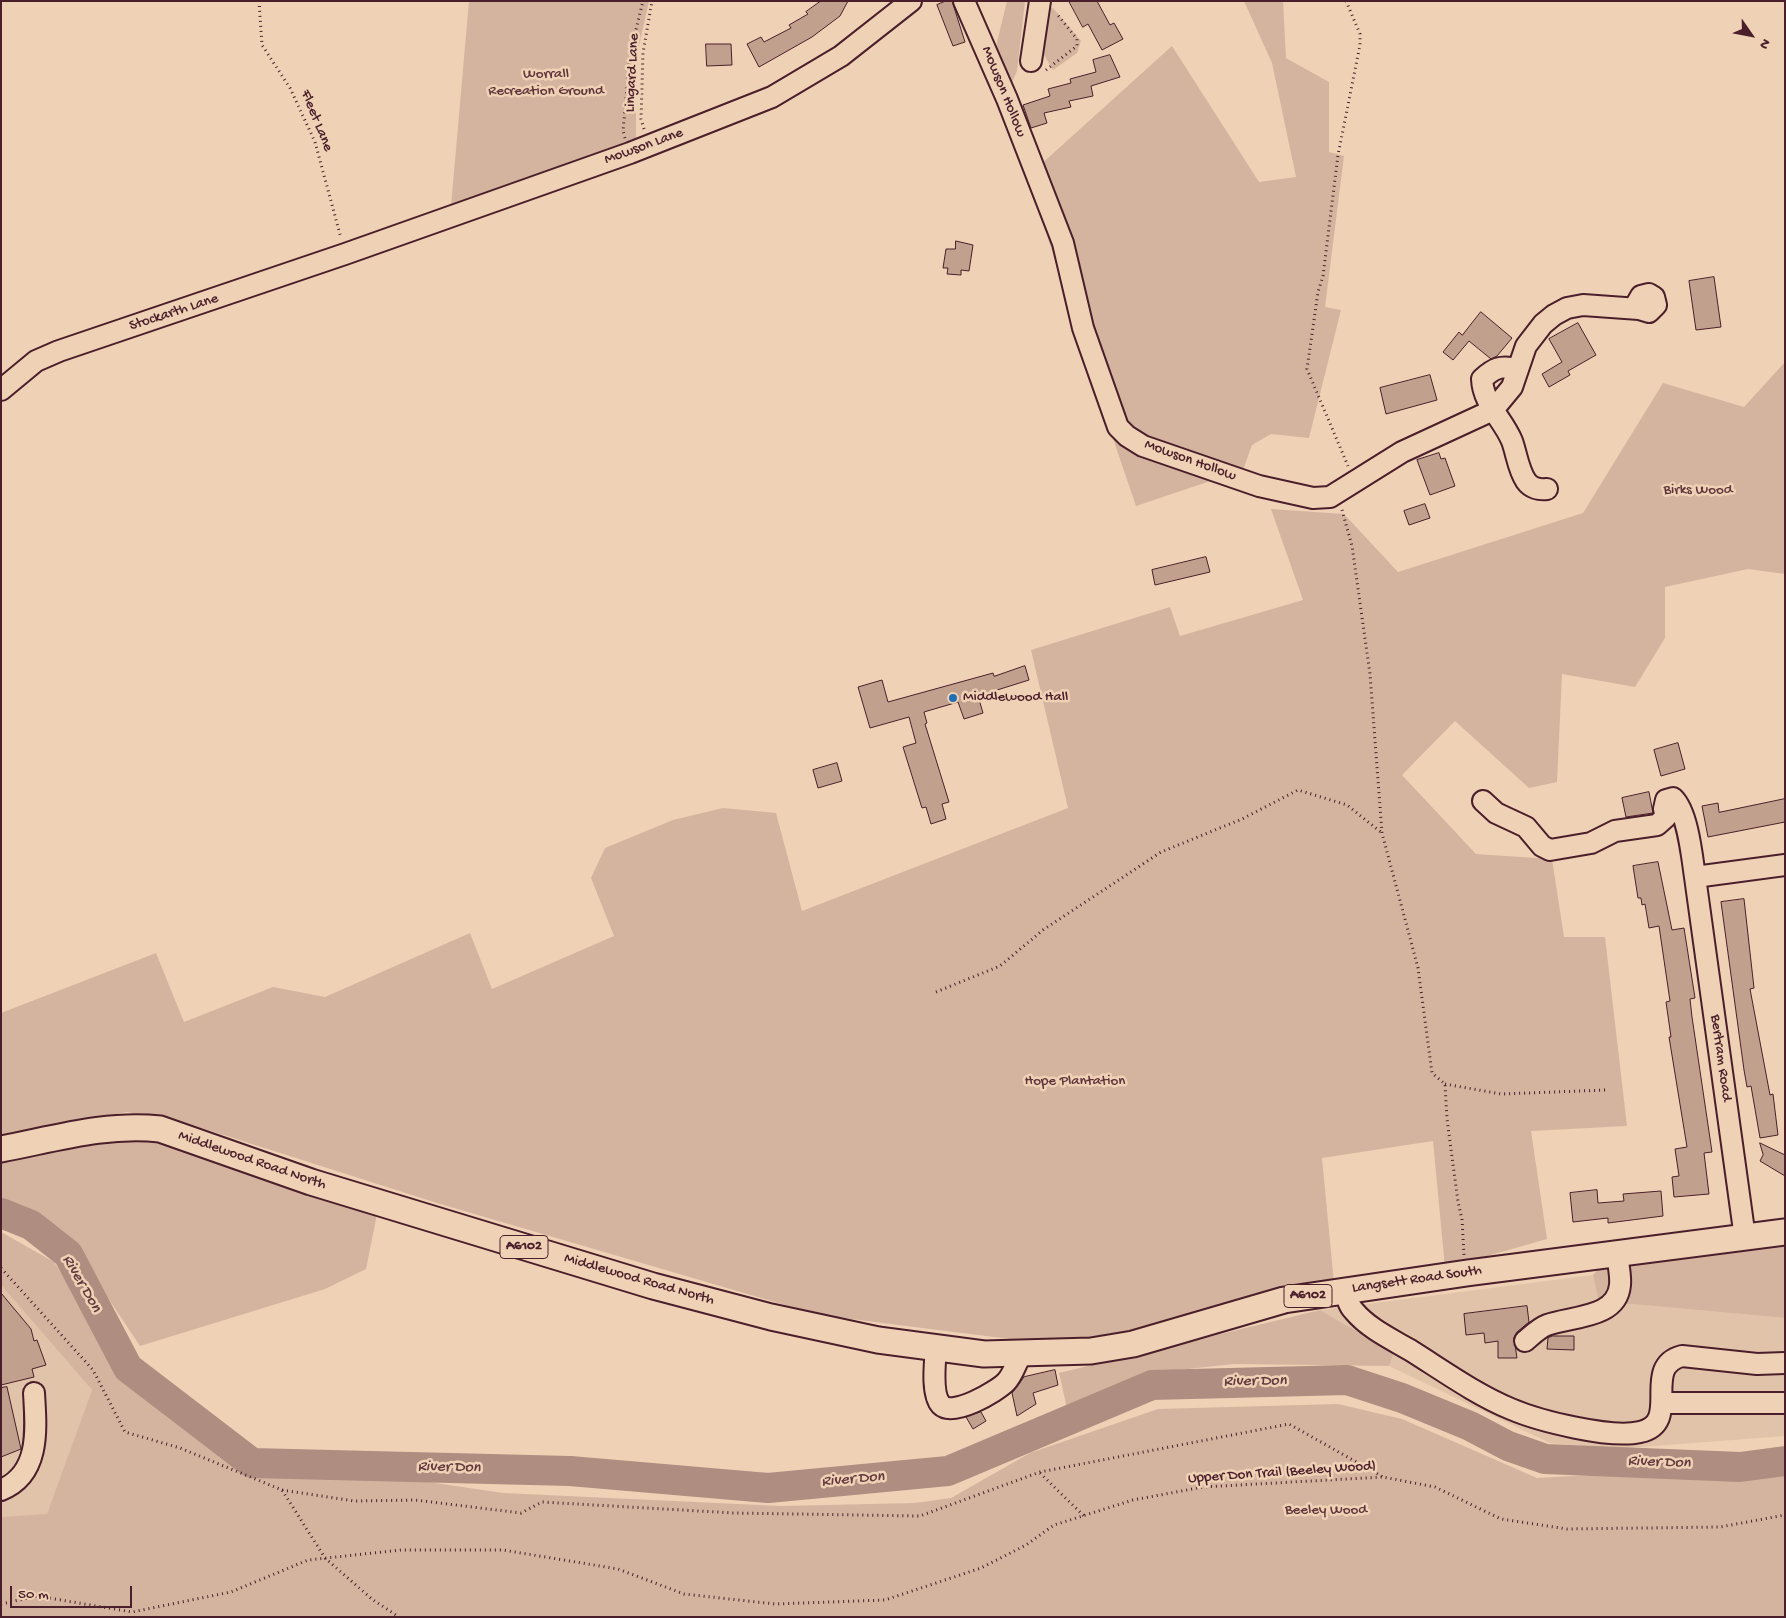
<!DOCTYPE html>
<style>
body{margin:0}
#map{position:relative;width:1786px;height:1618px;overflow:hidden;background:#efd2b5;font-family:"Gochi Hand",sans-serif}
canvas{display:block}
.frame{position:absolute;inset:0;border:2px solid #4a1f2b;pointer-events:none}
.north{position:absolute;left:1726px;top:10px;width:50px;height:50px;-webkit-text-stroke:4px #efd2b5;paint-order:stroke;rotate:123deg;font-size:14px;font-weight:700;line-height:20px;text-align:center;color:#4a1f2b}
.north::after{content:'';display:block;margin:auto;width:18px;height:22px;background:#4a1f2b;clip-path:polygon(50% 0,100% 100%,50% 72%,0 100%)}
.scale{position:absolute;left:10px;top:1586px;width:122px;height:22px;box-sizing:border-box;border:2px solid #4a1f2b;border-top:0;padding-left:6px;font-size:15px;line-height:18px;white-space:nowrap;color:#4a1f2b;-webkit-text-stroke:4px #efd2b5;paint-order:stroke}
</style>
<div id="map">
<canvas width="1786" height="1618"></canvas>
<div class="frame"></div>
<div class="north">N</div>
<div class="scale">50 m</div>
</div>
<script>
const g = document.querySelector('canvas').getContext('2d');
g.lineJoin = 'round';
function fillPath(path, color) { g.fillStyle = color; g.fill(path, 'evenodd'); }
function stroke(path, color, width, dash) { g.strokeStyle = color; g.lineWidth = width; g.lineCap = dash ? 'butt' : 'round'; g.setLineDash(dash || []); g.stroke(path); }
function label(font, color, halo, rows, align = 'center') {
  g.font = font + ' "Gochi Hand",sans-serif'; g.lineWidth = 5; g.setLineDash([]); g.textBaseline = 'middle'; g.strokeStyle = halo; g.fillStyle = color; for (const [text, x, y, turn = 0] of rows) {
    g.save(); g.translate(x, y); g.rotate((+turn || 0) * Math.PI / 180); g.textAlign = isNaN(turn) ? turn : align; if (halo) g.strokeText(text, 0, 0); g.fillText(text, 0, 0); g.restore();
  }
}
const built = new Path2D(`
 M1593,1275L1599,1303L1632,1304L1785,1318V1436L1615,1449L1550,1443L1389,1366L1394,1353L1320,1310Z
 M1,1285L92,1390L47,1515L1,1517Z`);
const green = new Path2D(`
 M469,1H649L636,60V138L451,206Z
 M1007,1H1025L1017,71L1008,91L993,59Z
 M1244,1H1283L1286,58L1329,82V152L1344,156L1325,307L1341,310L1309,438L1271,434L1252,445L1243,470L1136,506L1094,383L1028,176L1172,46L1259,182L1296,177L1272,63Z
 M1049,8H1053L1081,41L1077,53L1053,70L1041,50Z
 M1785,362V574L1748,569L1665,587V638L1635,687L1562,674L1557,782L1529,788L1455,721L1402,775L1476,854L1552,859L1564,937H1605L1627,1126L1531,1131L1547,1239L1445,1268L1433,1141L1322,1158L1334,1283L1106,1342L1010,1339L819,1315L437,1203L183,1122L127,1112L1,1136V1013L156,953L184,1022L273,987L325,997L470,933L492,989L614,936L591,878L605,848L673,820L723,808L776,813L802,911L1068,808L1031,650L1170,607L1180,636L1303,600L1271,509L1344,514L1398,572L1583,513L1663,383L1744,407Z
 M125,1136L156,1140L377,1214L366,1269L325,1289L140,1346L68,1238L41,1218L1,1199V1158Z
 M1,1232L54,1262L100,1335L202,1436L307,1464L503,1493L781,1506L915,1503L951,1498L1030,1453L1158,1409L1338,1404L1402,1419L1537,1478L1785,1464V1617H1V1517L47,1514L92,1390L1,1285Z
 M1785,1233V1318L1632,1304L1599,1303L1593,1275L1607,1259Z
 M1320,1310L1394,1353L1389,1366L1234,1364L1151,1373L1067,1408L1059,1373Z`);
const river = new Path2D(`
 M1,1213L31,1225L68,1254L128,1368L252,1463L570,1471L768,1488L948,1471L1152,1385L1347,1380L1402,1398L1470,1426L1508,1446L1545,1459L1740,1467L1785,1461`);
const building = new Path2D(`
 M821,1H848L840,16L812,37L759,67L747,44L761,37L764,42L791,28L789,25L808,14L806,12Z
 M946,1H952L965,42L953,46L937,5Z
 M1069,1H1097L1110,25L1114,23L1123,39L1102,50L1088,24L1083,27Z
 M706,44H731L732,65L707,66Z
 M1110,55L1120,77L1091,86L1093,96L1069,101L1071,107L1044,113L1047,123L1031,128L1023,105L1050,96L1048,89L1071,83L1070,79L1096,72L1093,60Z
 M956,241L973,245L969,271L961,270V275L947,274L948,268H943L946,249H955Z
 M1714,277L1721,327L1696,330L1689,281Z
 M1481,312L1512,338L1497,356L1491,359L1469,341L1453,360L1443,352L1459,332L1462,335Z
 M1578,323L1596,355L1568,371L1570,375L1549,387L1542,374L1562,362L1549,339Z
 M1430,375L1437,400L1386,414L1380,388Z
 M1439,453L1441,459L1445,458L1455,486L1430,495L1417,460Z
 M1425,504L1430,518L1409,525L1404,511Z
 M1206,557L1210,572L1155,585L1152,570Z
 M1025,666L1029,680L978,696L983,713L964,719L958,702L924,712L927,723L925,724L949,802L942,804L946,819L931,824L926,807L922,808L903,747L916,743L909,717L870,728L858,687L882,680L888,702L993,673L994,676Z
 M1678,743L1685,769L1661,776L1654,750Z
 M837,763L842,781L818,788L813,770Z
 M1649,792L1653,813L1626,817L1622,798Z
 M1785,799V822L1708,837L1702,806L1718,803L1719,812Z
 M1658,862L1672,930L1684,928L1695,998L1690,999L1692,1017L1712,1152L1704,1153L1709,1194L1674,1197L1672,1177L1679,1176L1675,1149L1687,1147L1669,1037H1671L1666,1002L1670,1001L1659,926L1649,928L1645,904L1642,905L1641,898H1638L1633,866Z
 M1744,899L1754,988L1750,989L1770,1095L1773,1094L1778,1135L1760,1138L1751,1086L1747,1087L1744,1070L1721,902Z
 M1760,1143L1785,1155V1176L1760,1161L1763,1155Z
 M1597,1190L1598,1203L1624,1201L1623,1194L1661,1191L1663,1216L1608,1223V1218L1573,1222L1570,1193Z
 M1,1293L31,1329L34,1341L37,1340L46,1365L32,1369L34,1377L1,1385Z
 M1527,1306L1529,1322L1517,1332L1514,1338L1517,1358H1498V1341L1485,1343L1484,1333L1466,1335L1464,1314Z
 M1553,1336H1574V1350L1547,1349L1548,1338Z
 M1055,1370L1058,1385L1033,1393L1036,1404L1017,1416L1012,1393L1024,1377Z
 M7,1387L21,1449L1,1457V1388Z
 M981,1412L986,1421L973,1429L966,1417Z`);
const path = new Path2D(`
 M259,1L262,45L290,88L315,142L341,238
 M1346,1L1360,34V45L1338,155L1323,276L1318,292L1307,369L1348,466
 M1046,70L1077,46V39L1057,14
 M644,129L641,119L643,53L652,1
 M625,138L623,131L630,54L643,1
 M1342,510L1352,546L1370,674L1382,833L1418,968L1432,1073L1445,1084L1447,1119L1458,1202L1462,1219L1464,1255
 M936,992L1000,966L1043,930L1161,852L1242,819L1298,790L1347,805L1382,833
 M1445,1084L1501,1094L1607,1090
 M1,1268L93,1370L125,1432L180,1448L282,1490L325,1558L373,1600L399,1617
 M1040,1473L1084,1516
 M282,1490L354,1501L415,1500L521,1513L542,1502L734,1513L920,1516L1040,1472L1289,1424L1383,1477
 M1,1604L37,1596L132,1612L231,1592L308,1560L401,1550H503L618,1569L684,1594L775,1604L885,1600L981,1568L1026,1545L1054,1525L1133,1500L1203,1487L1383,1477L1435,1487L1501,1519L1567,1529L1720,1527L1785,1515`);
const minor = new Path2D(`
 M964,1L1007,99L1063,243L1083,328L1118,427L1127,436L1143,446L1259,486L1313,498L1330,497L1402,452L1493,410L1512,387L1526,346L1543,324L1554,315L1567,308L1583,305L1639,309L1649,312L1656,305L1654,297L1649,294L1641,296L1637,303L1639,309
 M1031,61L1040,1
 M1517,369C1501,365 1494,368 1482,379C1483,404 1503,419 1512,441C1517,455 1518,469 1526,481C1531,488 1539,490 1547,489
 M1,390L36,361L59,351L345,254L630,153L772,97L841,56L911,1
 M1483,801L1496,813L1526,827L1542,846L1550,850L1591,843L1615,831L1657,825L1666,817L1664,809L1666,800L1673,798C1688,812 1692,857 1695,877L1745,1238
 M1695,877L1785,865
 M1346,1290C1347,1298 1348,1305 1354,1311C1368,1328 1391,1339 1410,1350C1442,1370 1475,1394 1511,1409C1539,1421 1611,1439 1640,1432C1683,1423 1640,1367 1682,1356L1757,1364L1785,1363
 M1525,1341C1531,1336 1539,1328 1547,1325C1571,1316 1617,1319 1620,1285C1621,1275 1618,1264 1617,1254
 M936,1348C935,1362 931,1394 941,1405C953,1417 996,1392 1006,1382C1013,1375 1016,1363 1021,1355
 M1662,1403H1785
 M1,1490C41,1474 36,1428 34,1393`);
const major = new Path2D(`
 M1,1149C54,1139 106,1123 160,1129L311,1182L653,1286L771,1317L878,1340L984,1354L1091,1351L1133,1344L1284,1300L1467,1273L1785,1232`);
const markers = [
 [953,698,5,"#1f6fb2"]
];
const shields = [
 [524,1247,48],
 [1308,1296,48]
];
const shieldNames = [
 ["A6102",524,1247],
 ["A6102",1308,1296]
];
const streetNames = [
 ["Lingard Lane",633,73,-87],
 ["Mowson Hollow",1003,92,68],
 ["Fleet Lane",316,121,68],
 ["Mowson Lane",644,147,-20],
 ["Stockarth Lane",174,313,-18],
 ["Mowson Hollow",1190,461,20],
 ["Bertram Road",1720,1058,82],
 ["Middlewood Road North",252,1161,19],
 ["Middlewood Road North",639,1280,16],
 ["Langsett Road South",1417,1280,-8],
 ["Upper Don Trail (Beeley Wood)",1282,1473,-4]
];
const parkNames = [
 ["Worrall",546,75],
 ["Recreation Ground",546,92],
 ["Birks Wood",1698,491],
 ["Hope Plantation",1075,1082],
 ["Beeley Wood",1326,1511]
];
const poiNames = [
 ["Middlewood Hall",963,698]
];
const waterNames = [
 ["River Don",81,1284,60],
 ["River Don",1255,1382,-1],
 ["River Don",1659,1463,2],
 ["River Don",449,1468,1],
 ["River Don",853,1480,-5]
];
fillPath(built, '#e1c3a9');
fillPath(green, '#d4b49f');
stroke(river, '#b08d81', 30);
fillPath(building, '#c1a08e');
stroke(building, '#4a1f2b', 1);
stroke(minor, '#4a1f2b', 24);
stroke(major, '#4a1f2b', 29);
stroke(path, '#4a1f2b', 3, [1, 4]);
stroke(minor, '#efd2b5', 20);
stroke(major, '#efd2b5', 25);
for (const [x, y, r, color] of markers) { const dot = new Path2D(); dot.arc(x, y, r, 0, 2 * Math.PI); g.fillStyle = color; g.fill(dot); stroke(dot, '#efd2b5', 2); }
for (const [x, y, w] of shields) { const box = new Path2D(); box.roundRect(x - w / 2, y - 11.5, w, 23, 4); g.fillStyle = '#efd2b5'; g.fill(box); stroke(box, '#4a1f2b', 1); }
label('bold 14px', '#4a1f2b', null, shieldNames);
label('15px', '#4a1f2b', '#efd2b5', streetNames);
label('15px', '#5f353c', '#efd2b5', parkNames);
label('15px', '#4a1f2b', '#efd2b5', poiNames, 'left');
label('italic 16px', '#643a40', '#efd2b5', waterNames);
</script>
